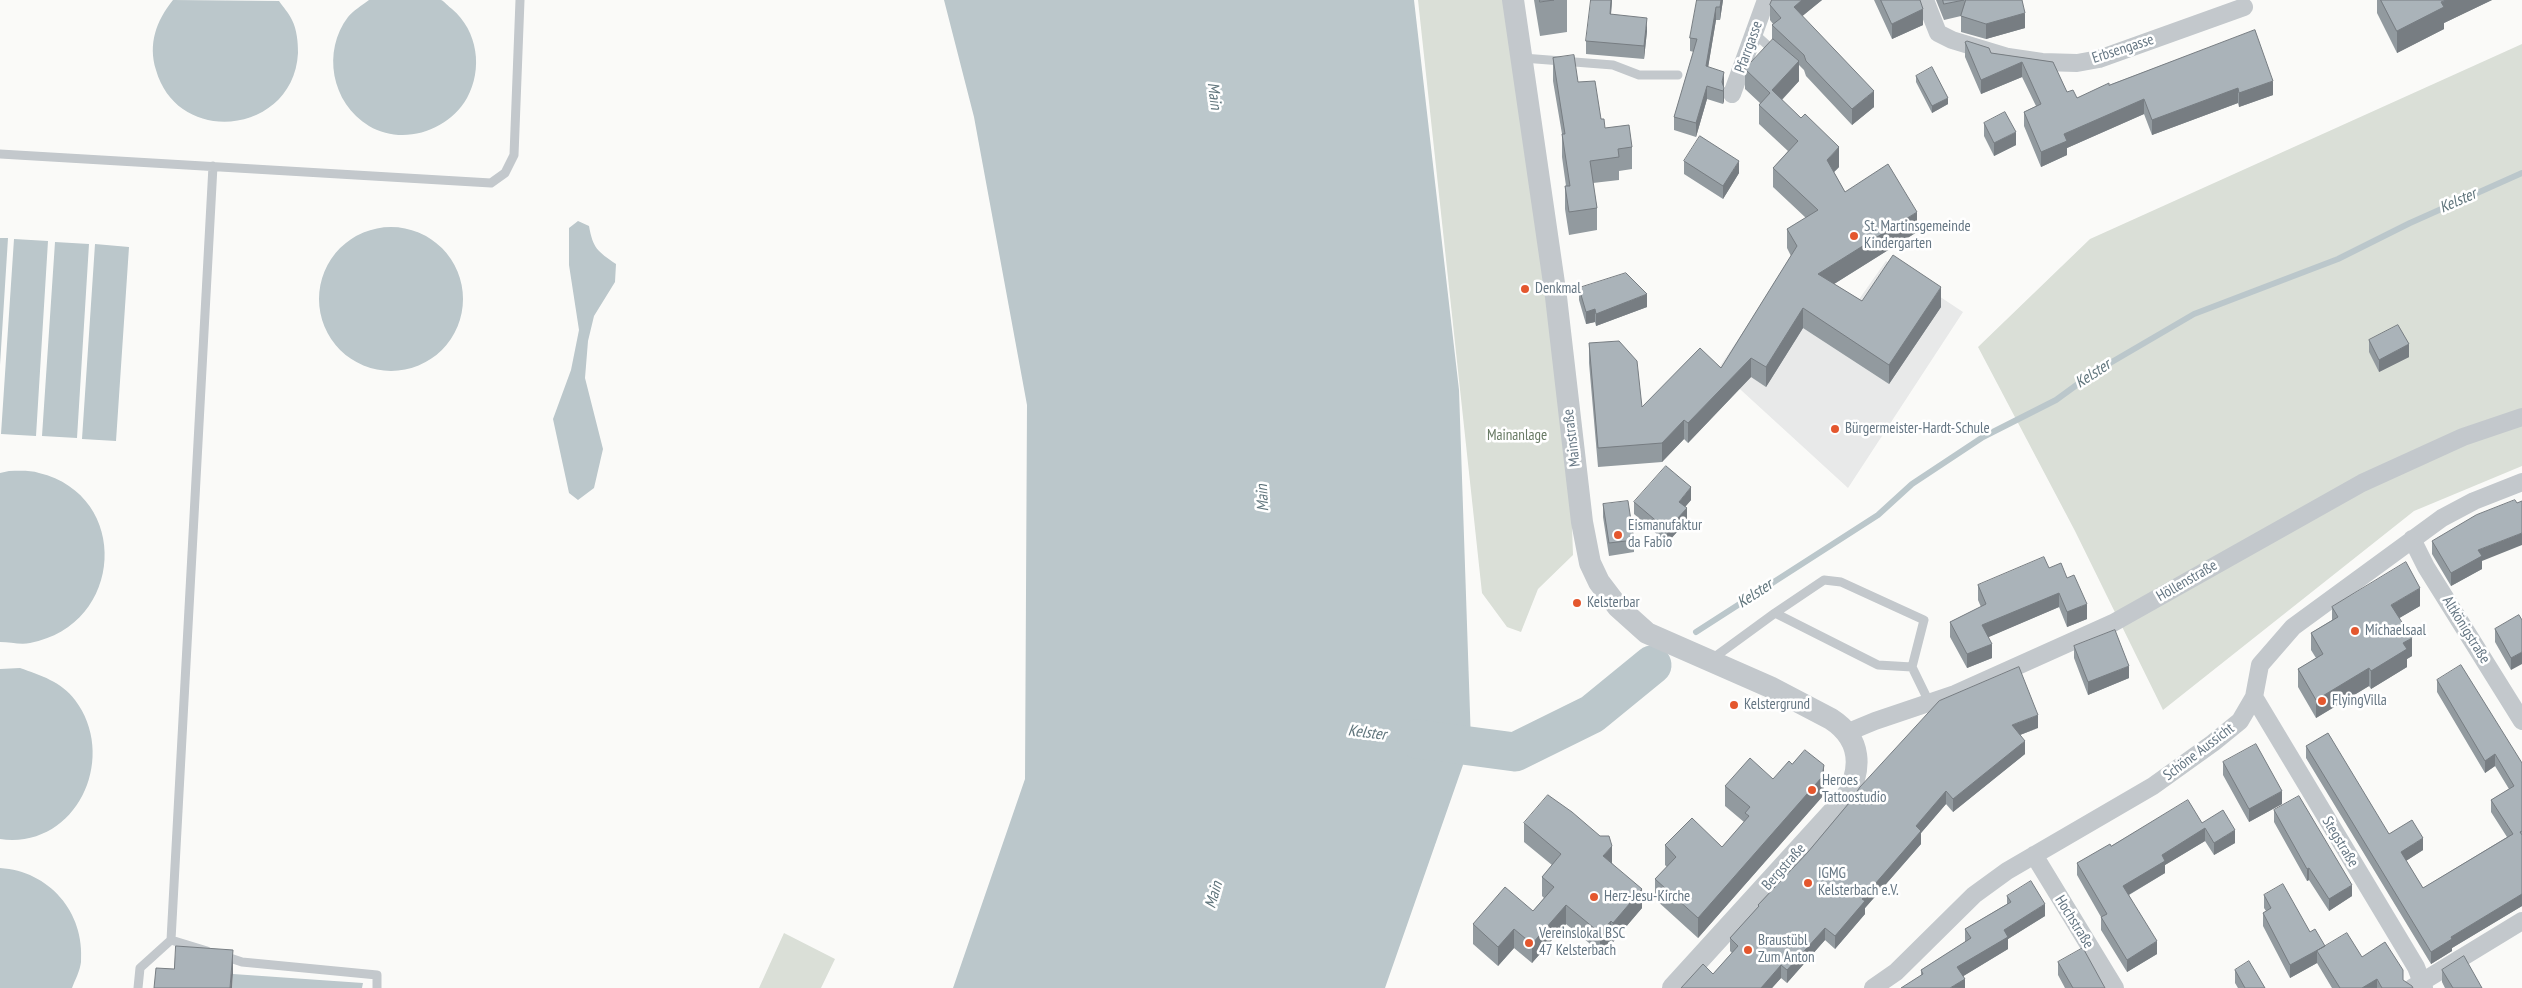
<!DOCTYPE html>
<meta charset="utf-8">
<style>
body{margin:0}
canvas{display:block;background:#fafaf8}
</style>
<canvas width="2522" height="988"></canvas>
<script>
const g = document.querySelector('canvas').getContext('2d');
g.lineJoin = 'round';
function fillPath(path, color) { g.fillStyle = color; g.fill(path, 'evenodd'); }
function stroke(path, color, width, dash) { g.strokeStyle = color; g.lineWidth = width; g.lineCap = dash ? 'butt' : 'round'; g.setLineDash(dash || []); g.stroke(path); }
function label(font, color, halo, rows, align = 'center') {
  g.font = font + ' "PT Sans Narrow",sans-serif'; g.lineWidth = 5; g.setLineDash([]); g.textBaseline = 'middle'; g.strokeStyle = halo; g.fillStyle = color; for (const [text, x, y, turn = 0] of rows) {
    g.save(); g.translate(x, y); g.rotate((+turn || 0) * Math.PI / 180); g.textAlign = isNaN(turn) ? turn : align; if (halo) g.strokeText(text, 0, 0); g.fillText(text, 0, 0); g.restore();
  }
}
const built = new Path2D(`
 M1886,261L1963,312L1848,488L1718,369L1788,266L1855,305Z`);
const green = new Path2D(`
 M1418,0H1506L1569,438L1573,555L1538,589L1521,632L1507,627L1482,593Z
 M2522,44V466L2414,511L2163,710L2075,531L1978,347L2090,239Z
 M784,933L835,959L821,988H759Z`);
const water = new Path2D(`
 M173,0L279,1C283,7 289,13 292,20C297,30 298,42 298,53C294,134 178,148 156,70C148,44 156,21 173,0Z
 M369,0C383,0 429,0 441,0C444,1 449,7 452,9C478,31 483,69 467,98C448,131 403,146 369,126C331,103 322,51 348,17C353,11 362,5 369,0Z
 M944,0H1414L1459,390L1471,742L1385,988H953L1025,779L1027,405L974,117Z
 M578,221L589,226C593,248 597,251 616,264L615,282L594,316L588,341L585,378L603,449L594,488L578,500L569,493L553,419L571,370L579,330L569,265V228Z
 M319 299a72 72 0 1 1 144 0a72 72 0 1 1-144 0Z
 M0,238H8L0,365Z
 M14,239L48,241L36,436L1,434Z
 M55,242L89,244L77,438L42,436Z
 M95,244L129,247L116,441L82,439Z
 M9,471C18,471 30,470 39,473C131,495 125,625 30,643C21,645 10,642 0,642V473Z
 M20,668C40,675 62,682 75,700C119,758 76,850 0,839V669Z
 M0,868C49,871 85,912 81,962C80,971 75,980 72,988H0Z
 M233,974L363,983L362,988H232Z`);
const stream = new Path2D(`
 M1696,632L1878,515L1912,484L1983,437L2056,400L2093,373L2194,314L2338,259L2410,223L2522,173`);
const river = new Path2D(`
 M1417,739L1515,752L1592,714L1652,665`);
const service = new Path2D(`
 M1754,33L1776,53
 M1523,58L1613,65L1639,75H1678
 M0,154L491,183L505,173L514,155L520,0
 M1712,659L1775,613L1878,665L1912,667L1924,620L1841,582L1824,580L1775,613
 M1912,667L1929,702
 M171,940L207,951
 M221,955L242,962L377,975V988
 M138,988L140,968L171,940L213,166`);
const minor = new Path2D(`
 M1925,0L1938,33L1952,40L2008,57L2042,62L2077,63L2099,59L2244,7
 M1732,94L1766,0
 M2412,539L2426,567L2522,721
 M2254,697L2416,967L2424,988
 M1846,733L1875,721L1955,694L2113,623L2362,483L2463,437L2522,417
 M2034,855L2115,988
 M1873,988L1896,972L1974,895L2007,871L2153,786L2213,743L2240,721L2254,697L2260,665L2293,627L2442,518L2474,501L2522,482
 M2412,988L2522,921`);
const tertiary = new Path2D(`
 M1513,0L1556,297L1582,522L1590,563L1599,582L1618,607L1647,633L1770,687L1831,719C1862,739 1862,769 1846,798L1673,988`);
const wall = new Path2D(`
 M1534,0H1567V32L1540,36Z
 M1612,0L1611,14L1647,31L1644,59L1586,54V41Z
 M1697,0H1723L1720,20H1716L1708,67L1724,85V101L1723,104L1707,99L1696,137L1674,130V117L1694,52L1690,51V38Z
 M1772,0H1822L1802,16L1874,107L1852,125L1806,76L1804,70L1799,65V81L1782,100L1839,167L1834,172L1845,192L1917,232L1834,284L1862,301L1941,307L1889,384L1803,328L1766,387L1751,377L1688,443L1684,439L1662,462L1598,467L1589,363V343L1642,407L1721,368L1791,256L1787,248V229L1806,218L1773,187V168L1788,151L1759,124V105L1760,103L1745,89V69L1772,40V25L1773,24L1770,20V5Z
 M1874,0H1920L1923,25L1892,39Z
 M1936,0H2022L2025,28L1986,39L1961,32V16L1944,20Z
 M2377,0H2492L2444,23V29L2397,53L2377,13Z
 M2255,30L2273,95L2239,107L2238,103L2152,135L2144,114L2067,148V155L2041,167L2024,126V112L2036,106L2022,77L1981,94L1965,57V42L1991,53L2053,62L2067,92L2077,98Z
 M1553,58L1578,82L1601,119L1605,128L1632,147V169L1619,171V180L1593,183L1597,208V230L1569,235L1565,209V186H1566L1562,157V134L1553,81Z
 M1916,76L1948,104L1932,113L1916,82Z
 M1984,123L2016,145L1994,156L1984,136Z
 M1684,161L1739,173L1723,199L1684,174Z
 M1579,288L1647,307L1596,326L1595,322L1586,324L1579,300Z
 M2369,340L2409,357L2379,372L2369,352Z
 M1691,500L1685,507L1687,521L1667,543L1634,514V502Z
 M1603,504L1634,540V552L1609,556L1603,517Z
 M2432,541L2482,561V569L2451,586L2432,554Z
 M2049,568L2067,578L2087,619L2067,627L2059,607L1988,637L1992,658L1967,668L1950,637V622L1981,607L1978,600V585Z
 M2420,606L2399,618L2412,656L2407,659V667L2371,689L2369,686L2316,718L2298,687V669L2316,658L2311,650V633L2332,620V607Z
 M2519,615L2511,670L2495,642V629Z
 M2074,646L2129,678L2088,695L2074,658Z
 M2437,680L2522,763V906L2452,948V951L2431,964L2306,758V746L2389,834L2423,850L2406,861L2423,888L2507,837L2491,812V800L2509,789L2495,766L2485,773L2437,692Z
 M2038,728L2020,735L2025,754L1953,812L1946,804L1921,833V844L1865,908V914L1835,949L1825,940L1787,983L1781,978L1772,988H1681L1713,974L1732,953L1730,951V938L1758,908V905L1808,852L1849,803L1860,787Z
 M2223,762L2282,804L2249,822L2223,775Z
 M1773,779L1824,785L1822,797L1698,938L1655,899V879L1667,867L1665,865V845L1722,847L1744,822L1725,806V786Z
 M2274,810L2352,896L2329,911L2309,880L2307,881L2274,822Z
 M1524,823L1612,863L1642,908L1613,942L1611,940L1600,952L1566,924L1532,963L1514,948L1498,966L1473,944V924L1533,911L1544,898L1542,896V877L1552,865L1524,842Z
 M2202,823L2235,843L2214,855L2205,841L2165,865V873L2129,895L2157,954L2127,972L2101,930V917L2077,875V863L2111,846Z
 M2264,895L2310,932L2325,946L2362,957L2403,981L2413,988H2332L2317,963L2290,978L2263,926V913L2266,911L2264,908Z
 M2007,896L2045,916L2008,939V949L1963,976L1965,988L1921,975V970L1965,942V929L2007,904Z
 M2058,962L2105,988H2065L2058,975Z
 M2235,970L2265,988H2238L2235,983Z
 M2442,970L2482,988H2445L2442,982Z`);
const shadedWall = new Path2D(`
 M1611,0H1612L1610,27V14Z
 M1721,0H1723L1720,20V7Z
 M1802,0H1822L1794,23V7Z
 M2446,0H2492L2444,23V29L2397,53V31Z
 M1716,7V20L1706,80V66Z
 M1923,9V25L1892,39V24Z
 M2025,13V28L1986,39V24Z
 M1647,18V31L1644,59V46Z
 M1799,61V81L1772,110V90Z
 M2022,62V77L1981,94V80Z
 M1724,72V85L1723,91L1722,82Z
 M2273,81V95L2239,107V93Z
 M1707,86V99L1696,137V123Z
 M1724,88V101L1723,104V91Z
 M2238,88V103L2152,135V120Z
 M1874,91V107L1852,125V109Z
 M1948,98V104L1932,113V106Z
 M2144,99V114L2067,148V155L2041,167V152L2064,134Z
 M2016,132V145L1994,156V143Z
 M1839,147V167L1827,179V160Z
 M1739,161V173L1723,199V186Z
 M1917,212V232L1818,294V274Z
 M1941,287V307L1889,384V365Z
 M1647,294V307L1596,326V314Z
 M1803,308V328L1766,387V367Z
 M1595,309V322L1586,324V312Z
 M2409,344V357L2379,372V360Z
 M1751,358V377L1688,443V423Z
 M1684,420V439L1662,462V443Z
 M1691,487V500L1679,514V502Z
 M1687,508V521L1667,543V530Z
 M2522,533V545L2482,561V569L2451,586V573L2478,550Z
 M2420,588V606L2391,623V605Z
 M2059,593V607L1982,640V625Z
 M2087,604V619L2067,627V612Z
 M2412,638V656L2407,659V667L2371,689V671L2403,643Z
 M1992,644V658L1967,668V654Z
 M2522,652V664L2511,670V658Z
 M2129,666V678L2088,695V682Z
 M2369,668V686L2316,718V700Z
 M2038,715V728L2012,738V725Z
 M2025,741V754L1953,812V799Z
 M2495,754V766L2485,773V761Z
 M1824,765V785L1822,797L1698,938V918Z
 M1946,791V804L1921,833V844L1865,908V914L1835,949V936L1916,826Z
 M2282,791V804L2249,822V809Z
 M2205,828V841L2165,865V873L2123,898V886L2162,855Z
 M2235,830V843L2214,855V843Z
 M2423,838V850L2401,864V852Z
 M1612,846V865L1603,856Z
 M2309,868V880L2307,881V869Z
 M2352,885V896L2329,911V899Z
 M1642,889V908L1613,942V923Z
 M2522,894V906L2452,948V951L2431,964V952L2451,937Z
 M2045,904V916L2008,939V949L1957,980V967L2004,930Z
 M1566,905V924L1532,963V944Z
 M1611,921V940L1600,952V933Z
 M1825,928V940L1787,983V970Z
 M1514,929V948L1498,966V947Z
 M2157,941V954L2127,972V960Z
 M2325,946L2317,951V963L2290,978V965Z
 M233,950V974L232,988H230Z
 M1781,965V978L1772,988H1761Z
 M1965,979V988H1950Z
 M2377,979V988H2362Z`);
const building = new Path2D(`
 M1540,0H1554L1540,2Z
 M1591,0H1611L1610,14L1647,18L1644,46L1586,41Z
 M1697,0H1721L1720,7H1716L1706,66L1724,72L1722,82L1724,88L1723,91L1707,86L1696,123L1674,117L1697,39L1690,38Z
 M1772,0H1802L1794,7L1874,91L1852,109L1806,61L1804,55L1772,25L1781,18L1770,5Z
 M1881,0H1920L1923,9L1892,24Z
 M1943,0H1964L1944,4Z
 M1966,0H2022L2025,13L1986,24L1961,16Z
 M2381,0H2446L2441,2L2444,7L2397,31Z
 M2255,30L2273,81L2239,93L2238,88L2152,120L2144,99L2064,134L2067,141L2041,152L2024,112L2041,104L2022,62L1981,80L1965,42L1967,41L1989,48L1991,53L2053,62L2067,92L2073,90L2077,98L2109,83V85Z
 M1773,39L1799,61L1772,90L1801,118L1805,114L1839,147L1827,160L1845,192L1888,164L1917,212L1818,274L1862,301L1893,255L1941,287L1889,365L1803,308L1766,367L1751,358L1688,423L1684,420L1662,443L1598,448L1589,343L1619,341L1637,361L1642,407L1700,348L1721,368L1797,246L1787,229L1818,210L1773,168L1798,141L1759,105L1770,93L1745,69Z
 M1574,55L1578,82L1595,81L1601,119H1604L1605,128L1629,125L1632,147L1618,149L1619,157L1590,161L1597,208L1569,212L1565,186H1570L1562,134H1565L1553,58Z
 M1932,67L1948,98L1932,106L1916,76Z
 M2005,112L2016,132L1994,143L1984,123Z
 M1700,136L1739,161L1723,186L1684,161Z
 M1626,273L1647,294L1596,314L1595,309L1586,312L1579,288Z
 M2398,325L2409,344L2379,360L2369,340Z
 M1666,466L1691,487L1679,502L1687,508L1667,530L1634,502Z
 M2515,500L2517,503L2522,501V533L2478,550L2482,556L2451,573L2432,541L2476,515Z
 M1628,501L1634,540L1609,543L1603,504Z
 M2044,557L2049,568L2061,563L2067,578L2074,575L2087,604L2067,612L2059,593L1982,625L1992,644L1967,654L1950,622L1986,604L1978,585Z
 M2406,562L2420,588L2391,605L2412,638L2403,643L2407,649L2371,671L2369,668L2316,700L2298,669L2323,654L2311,633L2338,617L2332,607Z
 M2519,615L2522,620V652L2511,658L2495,629Z
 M2115,630L2129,666L2088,682L2074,646Z
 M2461,665L2522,763V831L2520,832L2522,835V894L2451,937L2452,939L2431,952L2306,746L2328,733L2389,834L2412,820L2423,838L2401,852L2423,888L2513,834L2491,800L2514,786L2495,754L2485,761L2437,680Z
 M2019,667L2038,715L2012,725L2025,741L1953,799L1946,791L1916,826L1921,831L1862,899L1865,901L1835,936L1825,928L1787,970L1781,965L1761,988H1681L1703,964L1713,974L1738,946L1730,938L1759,906L1758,905L1808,852L1849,803L1860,787L1939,701Z
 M2256,744L2282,791L2249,809L2223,762Z
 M1805,750L1824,765L1822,777L1698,918L1655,879L1676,857L1665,845L1692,818L1722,847L1749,816L1745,813L1750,807L1725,786L1750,758L1773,779L1789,761L1792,764Z
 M1548,795L1572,812L1600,836H1609L1612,846L1603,856L1642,889L1613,923L1611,921L1600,933L1566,905L1532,944L1514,929L1498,947L1473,924L1505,887L1533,911L1554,887L1542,877L1561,854L1524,823Z
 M2299,796L2352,885L2329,899L2309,868L2307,869L2274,810Z
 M2188,800L2202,823L2223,810L2235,830L2214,843L2205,828L2162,855L2165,861L2123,886L2157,941L2127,960L2101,917L2107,914L2077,863L2110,844L2111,846Z
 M2031,881L2045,904L2004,930L2008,937L1957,967L1965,979L1950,988H1901L1923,974L1921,970L1971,938L1965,929L2011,902L2007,896Z
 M2283,884L2310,932L2315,929L2325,946L2290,965L2263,913L2271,908L2264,895Z
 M2347,933L2362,957L2385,942L2403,970V980L2412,986L2413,988H2382L2377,979L2362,988H2340L2317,951Z
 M176,946L233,950L230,988H154L156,968L174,969Z
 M2083,948L2105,988H2073L2058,962Z
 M2464,956L2482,988H2453L2442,970Z
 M2249,961L2265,988H2245L2235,970Z`);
const markers = [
 [1854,236,5,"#e4572e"],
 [1525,289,5,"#e4572e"],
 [1835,429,5,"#e4572e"],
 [1618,535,5,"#e4572e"],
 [1577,603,5,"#e4572e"],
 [2355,631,5,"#e4572e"],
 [2322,701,5,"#e4572e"],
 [1734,705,5,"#e4572e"],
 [1812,790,5,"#e4572e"],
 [1808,883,5,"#e4572e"],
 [1594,897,5,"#e4572e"],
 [1529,943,5,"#e4572e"],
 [1748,950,5,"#e4572e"]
];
const streetNames = [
 ["Pfarrgasse",1749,47,-70],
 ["Erbsengasse",2123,49,-18],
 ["Mainstraße",1572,438,-97],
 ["Höllenstraße",2187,581,-30],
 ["Altkönigstraße",2466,630,58],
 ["Schöne Aussicht",2199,752,-37],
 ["Stegstraße",2340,842,59],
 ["Bergstraße",1784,867,-48],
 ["Hochstraße",2074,922,58]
];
const poiNames = [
 ["St. Martinsgemeinde",1864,227],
 ["Kindergarten",1864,244],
 ["Denkmal",1535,289],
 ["Bürgermeister-Hardt-Schule",1845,429],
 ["Eismanufaktur",1628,526],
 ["da Fabio",1628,543],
 ["Kelsterbar",1587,603],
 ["Michaelsaal",2365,631],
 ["FlyingVilla",2332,701],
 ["Kelstergrund",1744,705],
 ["Heroes",1822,781],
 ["Tattoostudio",1822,798],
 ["IGMG",1818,874],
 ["Kelsterbach e.V.",1818,891],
 ["Herz-Jesu-Kirche",1604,897],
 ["Vereinslokal BSC",1539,934],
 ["47 Kelsterbach",1539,951],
 ["Braustübl",1758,941],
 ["Zum Anton",1758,958]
];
const parkNames = [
 ["Mainanlage",1517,436]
];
const waterNames = [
 ["Main",1214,96,83],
 ["Kelster",2458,201,-24],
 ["Kelster",2093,374,-33],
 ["Main",1263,498,-93],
 ["Kelster",1755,594,-33],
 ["Kelster",1367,733,7],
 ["Main",1214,895,-74]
];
fillPath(built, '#e8e9e9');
fillPath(green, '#dadfd7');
fillPath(water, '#bbc7cb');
stroke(stream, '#bbc7cb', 6);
stroke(river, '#bbc7cb', 39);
stroke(service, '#c3c8cc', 9);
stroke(minor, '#c3c8cc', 18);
stroke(tertiary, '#c3c8cc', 22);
fillPath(wall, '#929a9f');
fillPath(shadedWall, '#777d82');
fillPath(building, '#aab3b9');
stroke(building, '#777d82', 1);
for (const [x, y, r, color] of markers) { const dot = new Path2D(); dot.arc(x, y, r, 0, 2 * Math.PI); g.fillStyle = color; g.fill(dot); stroke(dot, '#fff', 2); }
label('15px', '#657683', '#fff', streetNames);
label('15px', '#657683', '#fff', poiNames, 'left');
label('15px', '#687a64', '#fff', parkNames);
label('italic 16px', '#60757c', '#fff', waterNames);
</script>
